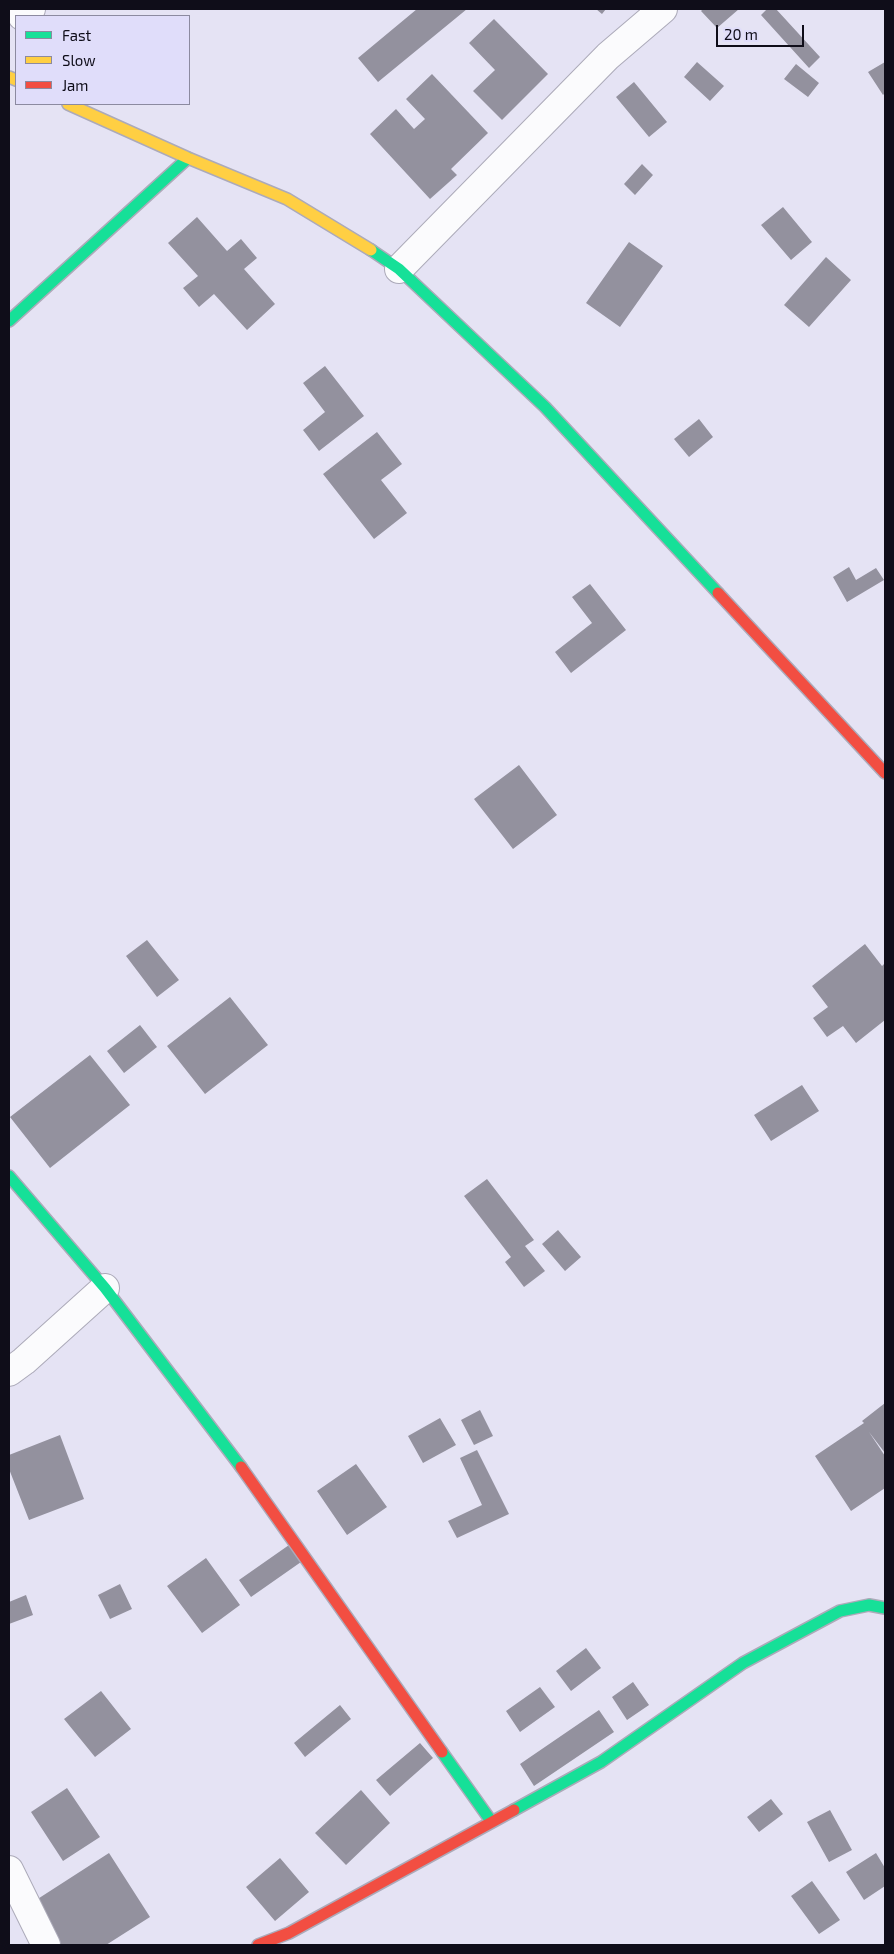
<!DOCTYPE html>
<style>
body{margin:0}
#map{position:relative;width:894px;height:1954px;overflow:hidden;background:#e5e3f4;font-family:"Exo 2",sans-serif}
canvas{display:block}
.frame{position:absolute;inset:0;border:10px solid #0f0d19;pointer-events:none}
.legend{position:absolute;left:15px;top:15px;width:175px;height:90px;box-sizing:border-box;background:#e0ddfa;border:1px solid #8c8aa0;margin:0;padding:6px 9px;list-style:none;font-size:15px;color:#0f0d19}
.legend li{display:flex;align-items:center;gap:10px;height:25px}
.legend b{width:25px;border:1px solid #8c8aa0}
.scale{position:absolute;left:716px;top:25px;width:88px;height:22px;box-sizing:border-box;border:2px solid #0f0d19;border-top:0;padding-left:6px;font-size:15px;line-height:18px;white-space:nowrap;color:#0f0d19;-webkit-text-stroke:4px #e0ddfa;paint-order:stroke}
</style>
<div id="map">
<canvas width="894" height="1954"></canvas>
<div class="frame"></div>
<ul class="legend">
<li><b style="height:6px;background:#16e098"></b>Fast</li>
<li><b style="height:6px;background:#ffcf43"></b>Slow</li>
<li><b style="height:6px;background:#f24e42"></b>Jam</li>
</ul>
<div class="scale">20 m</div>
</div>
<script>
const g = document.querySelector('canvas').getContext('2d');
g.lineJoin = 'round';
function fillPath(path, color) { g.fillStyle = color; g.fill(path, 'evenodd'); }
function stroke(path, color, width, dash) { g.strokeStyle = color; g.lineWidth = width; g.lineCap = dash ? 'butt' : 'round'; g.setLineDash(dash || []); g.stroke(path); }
const building = new Path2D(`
 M417,9H467L378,82L358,58Z
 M596,9H606L602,14Z
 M703,9H739L717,28L701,11Z
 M767,9H776L820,57L809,68L761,15Z
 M494,19L548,74L502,120L473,91L495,70L469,43Z
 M697,62L724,86L710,101L684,77Z
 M885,62V93L883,95L868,72Z
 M796,64L819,83L808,97L784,79Z
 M432,74L488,133L451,169L457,175L430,199L370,134L396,109L414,129L425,119L406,99Z
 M634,82L667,122L649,137L616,97Z
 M642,164L653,175L635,195L624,184Z
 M783,207L812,242L791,260L761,225Z
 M197,217L227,251L241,239L257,258L244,269L275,304L247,330L214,294L199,307L183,288L198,276L168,243Z
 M629,242L663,266L620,327L586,303Z
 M826,257L851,280L809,327L784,305Z
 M325,366L364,416L319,451L303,430L325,412L303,383Z
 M699,419L713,437L689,457L674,439Z
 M377,432L402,464L381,480L407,513L374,539L323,474Z
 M849,567L856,580L876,568L884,580L847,602L833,577Z
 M590,584L626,630L571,673L555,652L592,623L572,597Z
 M519,765L557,815L513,849L474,799Z
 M147,940L179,980L157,997L126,956Z
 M865,944L882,966L885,963V1020L856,1043L843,1026L827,1037L813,1018L828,1007L812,986Z
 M230,997L268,1045L205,1094L167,1046Z
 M140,1025L157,1047L124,1073L107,1051Z
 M90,1055L130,1105L50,1168L10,1117Z
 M802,1085L819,1111L771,1141L754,1115Z
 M487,1179L534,1240L525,1246L545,1271L524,1287L505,1262L511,1257L464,1196Z
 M558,1230L581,1257L565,1271L542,1244Z
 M885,1403V1453L869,1432L885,1456V1488L851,1511L815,1456L864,1423L862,1421Z
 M480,1410L493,1436L474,1445L461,1420Z
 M440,1418L456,1445L423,1463L408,1436Z
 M60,1435L84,1499L29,1520L9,1469V1455Z
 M477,1450L509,1514L457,1538L448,1521L482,1505L460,1458Z
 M356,1464L387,1507L347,1535L317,1491Z
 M289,1545L301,1562L251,1597L239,1580Z
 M206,1558L240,1605L202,1633L167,1586Z
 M120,1584L132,1609L110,1619L98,1595Z
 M26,1595L33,1615L9,1624V1602Z
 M586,1648L601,1668L571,1691L556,1671Z
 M633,1682L649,1705L627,1720L612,1697Z
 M540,1687L555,1707L520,1732L506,1711Z
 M101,1691L131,1729L95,1757L64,1719Z
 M340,1705L351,1719L305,1757L294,1743Z
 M599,1710L614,1732L534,1786L520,1764Z
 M420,1743L433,1758L390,1796L376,1780Z
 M67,1788L100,1837L63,1861L31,1812Z
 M361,1790L390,1823L346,1865L315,1833Z
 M771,1799L783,1814L759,1832L747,1817Z
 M830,1810L852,1850L829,1862L807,1822Z
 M109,1853L150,1917L106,1945H61L33,1902Z
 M876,1853L885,1868V1886L864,1900L846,1872Z
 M280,1858L309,1892L275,1921L246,1887Z
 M812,1881L840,1920L819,1934L791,1896Z`);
const street = new Path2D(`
 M22,16L31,9
 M399,269L608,56L663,9
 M9,1372L24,1361L105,1288
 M9,1870L46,1945`);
const fast = new Path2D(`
 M371,250L399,269L545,407L718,593
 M9,321L188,158
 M9,1176L105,1288L241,1467
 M442,1752L491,1821
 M514,1810L601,1762L743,1663L840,1611L869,1605L885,1608`);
const slow = new Path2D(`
 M9,77L16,80
 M68,104L188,158L287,199L371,250`);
const jam = new Path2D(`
 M718,593L885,773
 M241,1467L442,1752
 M258,1945L289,1933L514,1810`);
fillPath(building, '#93919e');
stroke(street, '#acaab9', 30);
stroke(fast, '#acaab9', 14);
stroke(slow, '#acaab9', 14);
stroke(jam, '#acaab9', 14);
stroke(street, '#fbfbfd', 28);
stroke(fast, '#16e098', 11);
stroke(slow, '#ffcf43', 11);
stroke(jam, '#f24e42', 11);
</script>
